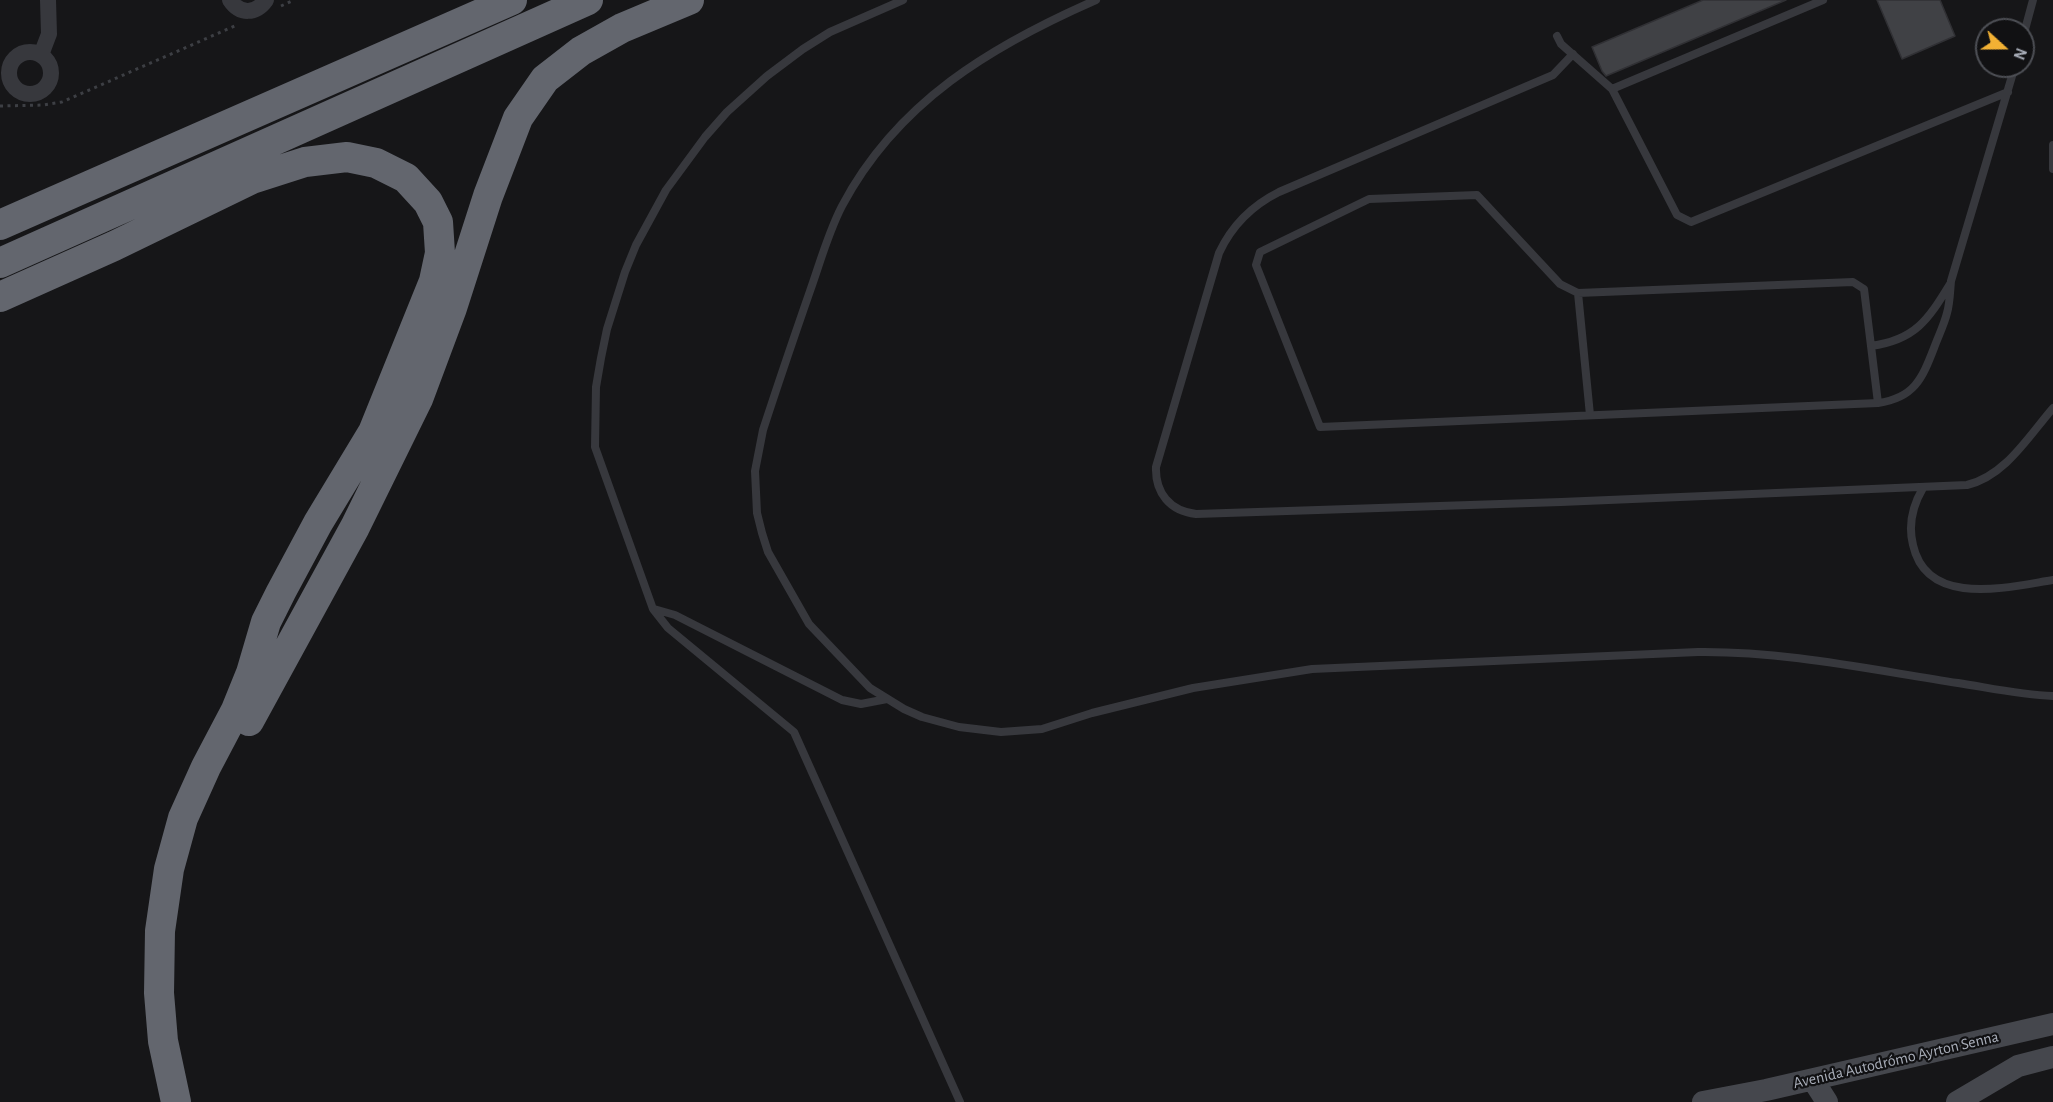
<!DOCTYPE html>
<meta charset="utf-8">
<style>
body{margin:0}
#map{position:relative;width:2053px;height:1102px;overflow:hidden;background:#161618;font-family:"Alegreya Sans",sans-serif}
canvas{display:block}
.north{position:absolute;left:1975px;top:18px;width:60px;height:60px;box-sizing:border-box;background:#111113;border:2px solid #4d4f55;border-radius:50%;rotate:111deg;font-size:16px;font-weight:700;line-height:24px;text-align:center;color:#a8adb8}
.north::after{content:'';display:block;margin:auto;width:21px;height:27px;background:#f2b134;clip-path:polygon(50% 0,100% 100%,50% 72%,0 100%)}
</style>
<div id="map">
<canvas width="2053" height="1102"></canvas>
<div class="north">N</div>
</div>
<script>
const g = document.querySelector('canvas').getContext('2d');
g.lineJoin = 'round';
function fillPath(path, color) { g.fillStyle = color; g.fill(path, 'evenodd'); }
function stroke(path, color, width, dash) { g.strokeStyle = color; g.lineWidth = width; g.lineCap = dash ? 'butt' : 'round'; g.setLineDash(dash || []); g.stroke(path); }
function label(font, color, halo, rows, align = 'center') {
  g.font = font + ' "Alegreya Sans",sans-serif'; g.lineWidth = 4.5; g.setLineDash([]); g.textBaseline = 'middle'; g.strokeStyle = halo; g.fillStyle = color; for (const [text, x, y, turn = 0] of rows) {
    g.save(); g.translate(x, y); g.rotate((+turn || 0) * Math.PI / 180); g.textAlign = isNaN(turn) ? turn : align; if (halo) g.strokeText(text, 0, 0); g.fillText(text, 0, 0); g.restore();
  }
}
const building = new Path2D(`
 M1703,0H1786L1606,76L1602,71L1592,47Z
 M1877,0H1940L1955,36L1902,59Z`);
const path = new Path2D(`
 M281,6L294,0
 M0,106L43,105L62,102L237,25`);
const lane = new Path2D(`
 M903,0L830,32L803,49L767,76L727,112L705,137L666,190L636,245L625,272L607,329L601,358L596,387L595,447L653,609L668,628L794,732L960,1102
 M1096,0C991,46 897,102 842,206C828,233 820,263 810,291C794,337 778,384 763,430L755,471L757,513L762,533L768,552L809,624L870,688L904,709L922,717L959,727L1001,732L1042,729L1092,713L1193,688L1312,669L1698,652C1785,651 1872,670 1958,683C1990,688 2021,695 2053,696
 M1557,36L1561,44L1612,89L1823,0
 M2023,37L2033,0
 M1573,54L1553,75L1279,192C1251,206 1232,225 1219,253L1156,467C1155,493 1170,511 1196,514L1561,502L1967,485C2005,476 2028,437 2053,408
 M1612,89L1677,215L1691,222L2008,92
 M2053,145V169
 M1578,293L1590,415
 M1871,346C1915,340 1928,320 1950,284
 M1878,403L1864,289L1853,282L1578,293L1560,284L1477,195L1369,199L1260,252L1256,265L1320,427L1878,403C1914,398 1922,379 1934,348C1938,337 1944,325 1947,313C1950,303 1950,291 1951,281L2015,66
 M1923,488C1913,505 1908,525 1913,545C1927,608 2008,587 2053,580
 M654,609L675,615L842,700L861,704L887,699`);
const street = new Path2D(`
 M230,0C240,15 256,14 266,0
 M9 73a21 21 0 1 1 42 0a21 21 0 1 1-42 0Z
 M41,55L49,34L48,0`);
const secondary = new Path2D(`
 M1813,1080L1827,1102
 M1703,1102L1766,1090L2053,1024
 M1957,1102L2018,1066L2053,1057`);
const highway = new Path2D(`
 M0,225L512,0
 M0,263L588,0
 M0,297L114,246L252,179L305,162L347,157L376,163L406,178L428,202L438,222L440,253L434,281L373,432L318,523L281,592L266,622L251,673L236,710L206,767L183,818L169,869L160,931L159,993L163,1041L176,1102
 M249,721L355,527L418,399L452,308L488,196L518,118L545,79L581,51L622,28L689,0`);
const streetNames = [
 ["Avenida Autodrómo Ayrton Senna",1896,1060,-13]
];
fillPath(building, '#404145');
stroke(building, '#303034', 1.5);
stroke(path, '#3d3f44', 3, [3, 4.5]);
stroke(lane, '#37383d', 8);
stroke(street, '#37383d', 16);
stroke(secondary, '#45474d', 22);
stroke(highway, '#63666e', 30);
label('16px', '#a8adb8', '#111113', streetNames);
</script>
